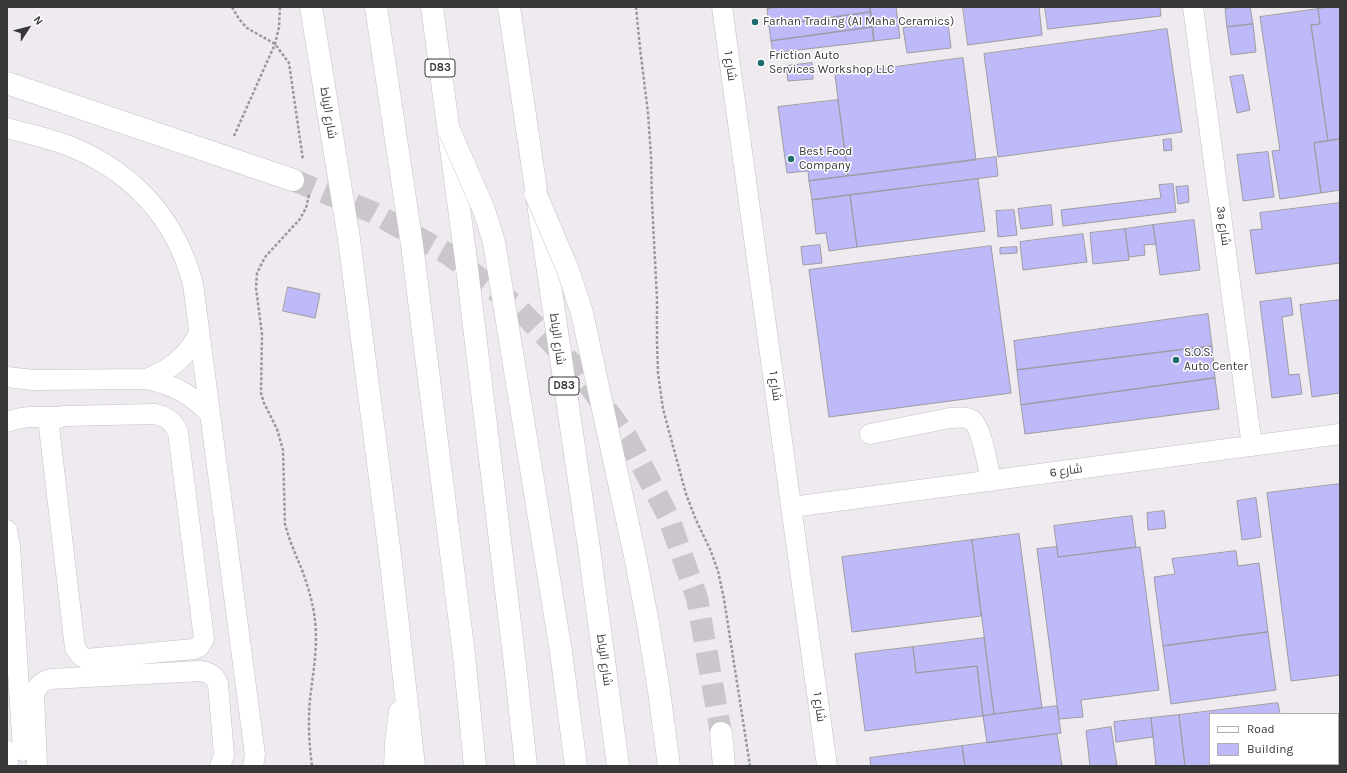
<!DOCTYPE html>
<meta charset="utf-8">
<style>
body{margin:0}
#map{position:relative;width:1347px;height:773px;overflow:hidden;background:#eeeaf0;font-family:Karla,sans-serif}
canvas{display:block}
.frame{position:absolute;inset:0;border:8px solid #383739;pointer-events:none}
.legend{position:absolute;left:1209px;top:713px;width:130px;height:52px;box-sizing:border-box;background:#fff;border:1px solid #afafb0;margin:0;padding:5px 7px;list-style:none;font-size:12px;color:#383739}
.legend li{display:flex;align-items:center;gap:8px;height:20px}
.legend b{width:20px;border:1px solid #afafb0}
.north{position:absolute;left:8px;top:8px;width:40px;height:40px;-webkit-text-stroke:3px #fff;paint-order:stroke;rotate:54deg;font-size:11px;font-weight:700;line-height:16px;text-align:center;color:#383739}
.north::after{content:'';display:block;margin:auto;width:14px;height:18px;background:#383739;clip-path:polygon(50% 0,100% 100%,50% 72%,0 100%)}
</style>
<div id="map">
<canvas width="1347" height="773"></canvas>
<div class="frame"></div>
<ul class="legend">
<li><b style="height:5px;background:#fff"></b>Road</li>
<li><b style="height:11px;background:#beb9f8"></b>Building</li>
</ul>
<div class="north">N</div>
</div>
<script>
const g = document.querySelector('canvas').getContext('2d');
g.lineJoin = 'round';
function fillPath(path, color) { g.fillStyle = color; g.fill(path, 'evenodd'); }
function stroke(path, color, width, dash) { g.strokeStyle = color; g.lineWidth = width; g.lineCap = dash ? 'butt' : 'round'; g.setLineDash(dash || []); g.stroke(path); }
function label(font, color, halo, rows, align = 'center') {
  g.font = font + ' Karla,Cairo,sans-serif'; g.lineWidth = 3; g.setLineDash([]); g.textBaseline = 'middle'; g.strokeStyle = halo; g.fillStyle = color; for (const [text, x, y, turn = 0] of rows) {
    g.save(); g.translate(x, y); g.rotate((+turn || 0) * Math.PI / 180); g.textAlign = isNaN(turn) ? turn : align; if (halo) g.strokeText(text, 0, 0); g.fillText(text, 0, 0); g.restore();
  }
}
const building = new Path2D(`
 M780,7H870L871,12L769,26L767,9Z
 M870,7H896L900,38L874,41Z
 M963,7H1039L1042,35L968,45Z
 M1045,7H1160L1161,16L1048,29Z
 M1239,7H1250L1253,24L1227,27L1225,9Z
 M1330,7H1340V139L1328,141L1311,25L1320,24L1318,9Z
 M1318,9L1320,24L1311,25L1328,141L1314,143L1321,193L1280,199L1272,151L1280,150L1260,17Z
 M871,12L873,27L771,41L769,26Z
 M948,23L951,48L907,53L903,28Z
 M1253,24L1256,52L1231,55L1227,27Z
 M873,27L874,41L773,53L771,41Z
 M1167,29L1182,132L998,157L984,54Z
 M963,58L976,160L848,176L835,75Z
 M812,63L813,79L788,81L786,66Z
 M1243,75L1250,110L1237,113L1230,77Z
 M838,100L848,176L809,181L808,171L787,173L778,107Z
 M1171,139L1172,150L1164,151L1163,140Z
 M1340,139V190L1321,193L1314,143Z
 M1268,152L1274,197L1243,201L1237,155Z
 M996,157L998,176L812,200L809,181Z
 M978,179L985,231L857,247L850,195Z
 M1173,184L1176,212L1063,226L1061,210L1161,198L1159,185Z
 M1188,186L1189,202L1178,204L1176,187Z
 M850,195L857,247L829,251L826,233L816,234L812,200Z
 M1340,203V263L1256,274L1250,230L1262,229L1260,213Z
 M1051,205L1053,225L1021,229L1018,209Z
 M1014,210L1017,235L998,237L996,211Z
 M1194,220L1200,270L1160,275L1153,225Z
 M1153,225L1156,244L1144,245L1145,255L1129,257L1125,229Z
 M1125,229L1129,260L1093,264L1090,233Z
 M1083,234L1087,262L1023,270L1020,242Z
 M820,245L822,263L803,265L801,247Z
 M991,246L1011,393L829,417L809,270Z
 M1017,247V253L1000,254V248Z
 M288,287L320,294L315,318L283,311Z
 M1291,298L1293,315L1282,317L1289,375L1299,374L1302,394L1272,398L1260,302Z
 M1340,300V393L1312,397L1300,305Z
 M1208,314L1212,346L1017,370L1014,341Z
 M1212,346L1215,378L1021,405L1017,370Z
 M1215,378L1219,409L1025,434L1021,405Z
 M1340,484V675L1291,681L1267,493Z
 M1256,498L1261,537L1242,540L1237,501Z
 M1164,511L1166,528L1148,530L1147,513Z
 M1132,516L1136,547L1058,557L1054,526Z
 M1019,534L1042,708L994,714L972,540Z
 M972,540L981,616L852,632L842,557Z
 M1057,547L1058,557L1140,547L1159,690L1081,700L1083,717L1059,719L1037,549Z
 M1236,551L1238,566L1259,563L1268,632L1163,646L1154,577L1175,574L1172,559Z
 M1268,632L1276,690L1171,704L1163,646Z
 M984,638L994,714L983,716L977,666L916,673L913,647Z
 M913,647L916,673L977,666L983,716L865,731L855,654Z
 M1278,703L1280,714H1210V764H1286V766H1185L1179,715Z
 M1057,706L1061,733L987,743L983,716Z
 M1179,715L1185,766H1156L1151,718Z
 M1151,718L1153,737L1116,742L1114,722Z
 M1111,727L1117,766H1090L1086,731Z
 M1338,727H1340V766H1303V764H1338Z
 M1057,734L1062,766H965L962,746Z
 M962,746L965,766H871L870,758Z`);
const highwayTunnel = new Path2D(`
 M293,180L372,212L448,254L517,307L577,369L628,439L668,516L697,598L721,733`);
const path = new Path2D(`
 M232,7L239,19L247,28L275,44L289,63L303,160
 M636,7L640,48L648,113L651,156L652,203L657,299V343L658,373L663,409L686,494L696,520L710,549L718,571L724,599L750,766
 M234,136L275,44L279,27L280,7
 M309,195L306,208L300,219L265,257L257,273L256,288L262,334L261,393L264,403L277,429L283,450L285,524C289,540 296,555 302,570C308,586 313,603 315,620C318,647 313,673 310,699C308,722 309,744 312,766`);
const minor = new Path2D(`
 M722,7L827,766
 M1193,7L1252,446
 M7,128C28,134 54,139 74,148C135,174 176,220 193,284L255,755L253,766
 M7,377L33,380L146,379C174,385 191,394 210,414
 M146,379C172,369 185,358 199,334
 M155,414C167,417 173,421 178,432L204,639L199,647L194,649L86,659L81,656L75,648L49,427L53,420L63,416Z
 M7,422C24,415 40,417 58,417
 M870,434L950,418C957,418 966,416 972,420C982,428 988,468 991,481
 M792,507L1340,434
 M7,530L10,546L23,751
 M7,751L8,766
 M37,766L34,695C37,686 42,681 51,679L200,671C209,672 215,676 218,684L224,755L220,766`);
const highway = new Path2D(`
 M311,7L349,239L391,563L414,766
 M376,7L412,245L464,655L475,766
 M432,7L466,260L514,656L526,766
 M509,7L590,555L618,766
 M7,83L293,180
 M721,733L724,766
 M395,766L396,743L400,712`);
const highwayBridge = new Path2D(`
 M449,130L484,210L494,242L561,652L576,766
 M536,195L568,270L582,313L635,556L648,623L659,691L669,766`);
const markers = [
 [755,22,4,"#1f6b6d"],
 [761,63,4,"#1f6b6d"],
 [791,159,4,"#1f6b6d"],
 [1176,360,4,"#1f6b6d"]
];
const shields = [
 [440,68,30],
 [564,386,30]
];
const shieldNames = [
 ["D83",440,68],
 ["D83",564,386]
];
const poiNames = [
 ["Farhan Trading (Al Maha Ceramics)",763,22],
 ["Friction Auto",769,56],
 ["Services Workshop LLC",769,70],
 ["Best Food",799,152],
 ["Company",799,166],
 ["S.O.S.",1184,353],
 ["Auto Center",1184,367]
];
const streetNames = [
 ["شارع 1",730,66,82],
 ["شارع الرباط",328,113,81],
 ["3a شارع",1223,226,82],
 ["شارع الرباط",557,339,82],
 ["شارع 1",775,386,82],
 ["شارع 6",1066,471,-8],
 ["شارع الرباط",604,660,82],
 ["شارع 1",819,707,82]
];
fillPath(building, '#beb9f8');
stroke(building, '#9d9ca2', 1);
stroke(highwayTunnel, '#cac6cb', 22, [22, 11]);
stroke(minor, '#c4c1c7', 21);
stroke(highway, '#c4c1c7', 23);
stroke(path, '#9b989c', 2.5, [3, 2]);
stroke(minor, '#fff', 20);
stroke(highway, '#fff', 22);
stroke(highwayBridge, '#c4c1c7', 23, []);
stroke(highwayBridge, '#fff', 22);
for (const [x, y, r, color] of markers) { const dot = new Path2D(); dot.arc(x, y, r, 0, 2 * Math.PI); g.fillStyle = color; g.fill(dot); stroke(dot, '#fff', 1.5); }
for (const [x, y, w] of shields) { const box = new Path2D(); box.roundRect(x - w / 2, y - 9, w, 18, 3); g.fillStyle = '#fff'; g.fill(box); stroke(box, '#383739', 1); }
label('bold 11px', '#383739', null, shieldNames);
label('12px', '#383739', '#fff', poiNames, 'left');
label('12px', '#383739', '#fff', streetNames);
</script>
